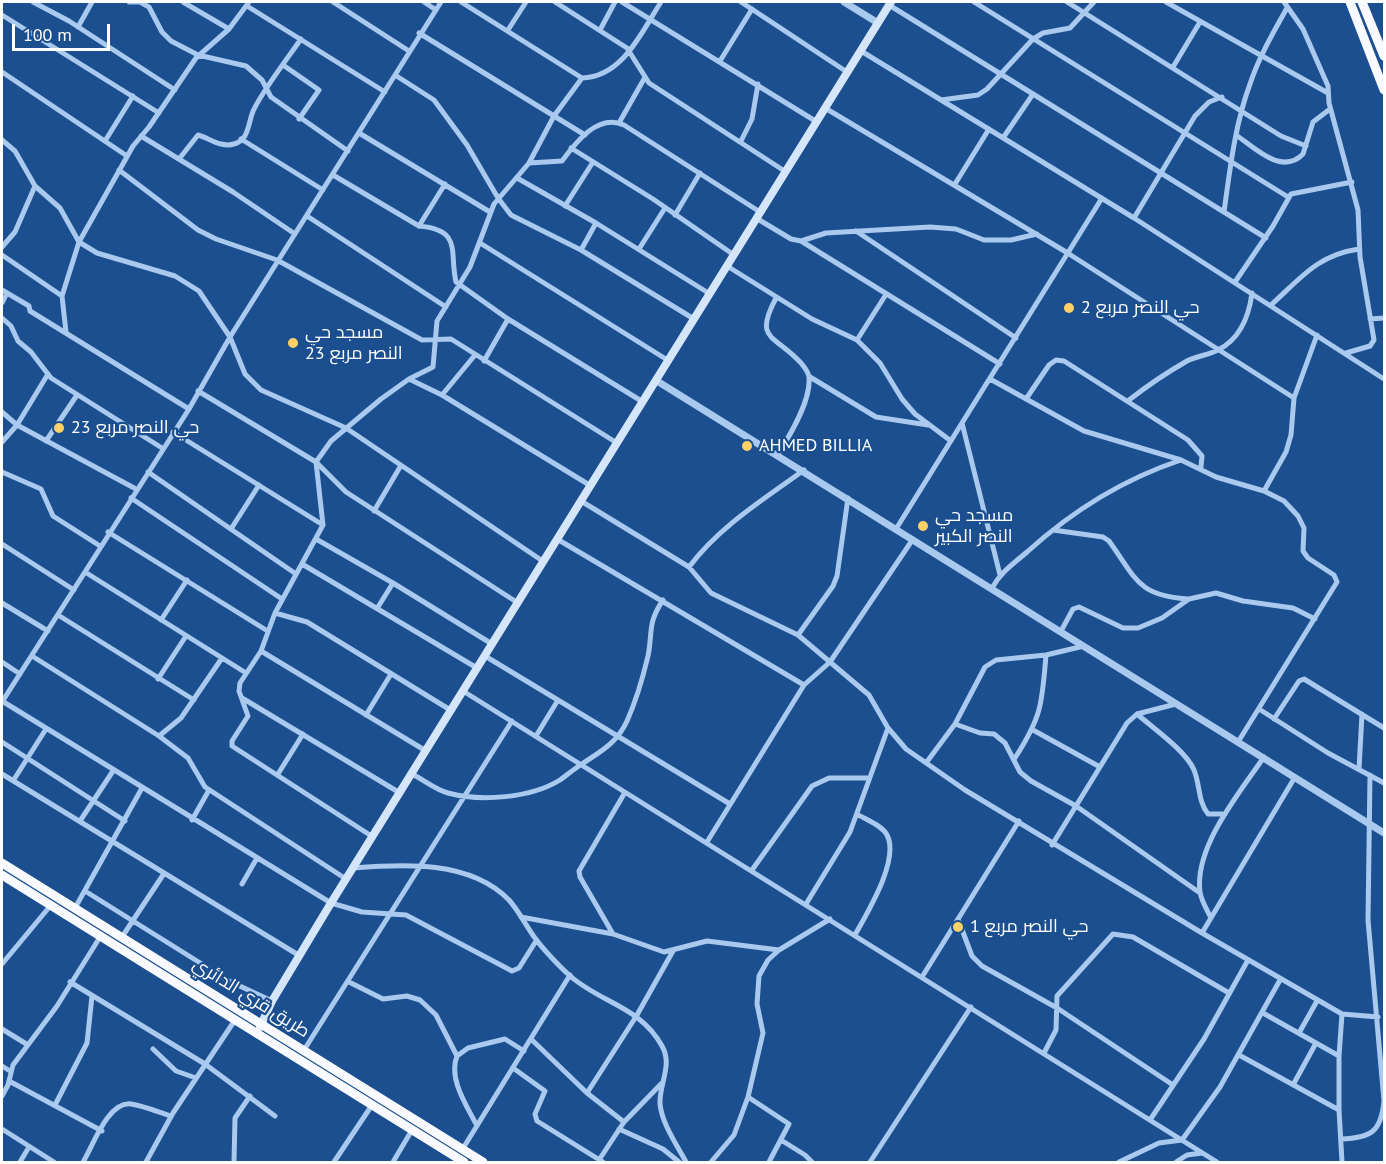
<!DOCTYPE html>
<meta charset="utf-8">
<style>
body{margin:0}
#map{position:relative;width:1386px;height:1164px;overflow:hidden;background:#1b4f8f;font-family:"PT Sans",sans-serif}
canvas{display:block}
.frame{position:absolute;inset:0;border:3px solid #fff;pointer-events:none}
.scale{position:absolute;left:12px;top:24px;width:98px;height:27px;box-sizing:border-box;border:3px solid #fff;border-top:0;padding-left:8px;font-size:18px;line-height:21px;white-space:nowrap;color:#fff;-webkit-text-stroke:4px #1b4f8f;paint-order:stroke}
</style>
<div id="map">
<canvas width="1386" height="1164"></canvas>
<div class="frame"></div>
<div class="scale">100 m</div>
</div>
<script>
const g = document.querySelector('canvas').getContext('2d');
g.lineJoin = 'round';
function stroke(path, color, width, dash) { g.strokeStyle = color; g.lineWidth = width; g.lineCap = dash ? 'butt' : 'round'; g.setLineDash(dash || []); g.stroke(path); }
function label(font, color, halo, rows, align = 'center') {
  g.font = font + ' "PT Sans",Cairo,sans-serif'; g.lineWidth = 4.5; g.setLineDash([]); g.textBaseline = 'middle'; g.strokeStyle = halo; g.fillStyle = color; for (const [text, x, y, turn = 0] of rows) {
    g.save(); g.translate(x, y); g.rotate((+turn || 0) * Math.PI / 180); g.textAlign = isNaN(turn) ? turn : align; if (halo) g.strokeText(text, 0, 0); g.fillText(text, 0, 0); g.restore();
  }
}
const minor = new Path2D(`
 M33,2L69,21L175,90
 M129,2H140L149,7L162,32L171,41L198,55L246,66L262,80L271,97L348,151
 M183,2L229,29
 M333,2L409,51
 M424,2L436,10
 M461,2L582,78
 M555,2L627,48L649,83L786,172
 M622,2L817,122
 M741,2L847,72
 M974,2L1288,197
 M1067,2L1281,136L1306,146
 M1166,2L1328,93
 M1284,2L1303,29L1328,86L1329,103L1358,210L1360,257L1374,340L1370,346L1346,353
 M889,5L1266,238
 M247,6L385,92
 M2,15L159,113
 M78,27L92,2
 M508,30L526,2
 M600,30L615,2
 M419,33L585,135
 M861,51L1134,218L1384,379
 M720,61L752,9
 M283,65L319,90L299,119
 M1173,67L1200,22
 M2,72L127,156
 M395,75L434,100L467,145L498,198L511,215L581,250L694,319
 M941,100L978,95L987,89L1033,39L1043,33L1070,28L1094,2
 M825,108L1066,252L1294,398
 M619,123L644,79
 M359,133L490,212
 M1236,135C1255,148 1282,176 1303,154L1313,122L1330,109
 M141,136L233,192L295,234
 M1003,138L1033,94
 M241,139L323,190
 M2,140L15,151L35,186L60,208L79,242L97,253L175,276L199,291L230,337L245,374L261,390L346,428L544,562
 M105,141L133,96
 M741,141L752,119L758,84
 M571,148L653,199L734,255
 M179,159L198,135C209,138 221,148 234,144C248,140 248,126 252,114C257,98 290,55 301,39
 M529,163L562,161C576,142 598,113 624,125L760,212
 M119,170L198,230L216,239L277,260L422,340L451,339L617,443
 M333,175L419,226C463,230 449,252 456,282L508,319
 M517,178L596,223
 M955,184L989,129
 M565,206L593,162
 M1224,212C1230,169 1235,124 1250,84C1259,57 1273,33 1287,8
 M675,215L700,173
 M307,216L446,307
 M756,218L791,239L801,241L1000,364
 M1134,218L1195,116L1209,102L1222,97
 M419,226L445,184
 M856,231L1016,338
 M801,241L826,233L930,227L956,229L984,240H1011L1037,234
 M480,243L669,361
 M2,247L15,232L35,186
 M639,249L665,208
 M581,250L596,223L710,294
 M2,255L62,296
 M727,266L812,319L857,340L880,363L902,399L915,414L951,441
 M1235,282L1273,226L1291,194L1352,182
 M2,290L29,306L30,311L189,409
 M776,298C753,341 775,334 801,363C805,368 809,372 809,378C811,400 789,437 778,454
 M2,303L7,293
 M1271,305C1300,279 1317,255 1359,249
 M2,318L11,326L18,341L31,352L51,378L162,448
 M1370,319L1384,318
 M66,332L62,296L79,242L133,146L149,127L196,58L229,29L249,2
 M857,340L885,296
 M484,361L508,319L643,402
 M810,377L876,417L928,425
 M409,379L442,395L591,486
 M990,379L1084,431L1181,460L1216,477L1264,491L1284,501L1298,516L1304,528L1303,551L1308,558L1334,575L1337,582L1238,742
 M198,391L316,462L346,492L518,603
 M442,395L475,355
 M1026,399L1049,365L1056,360L1064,361L1188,440L1202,456L1201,467
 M1129,400C1147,386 1166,373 1187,361C1197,356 1208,355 1218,350C1240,339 1249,316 1252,293
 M2,412L17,425L136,489
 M962,423L1000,575
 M173,432L323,525
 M46,441L77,395
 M2,442L17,425L48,374
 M2,472L41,489L53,516L100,546
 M148,472L296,574
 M1264,491L1286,452L1291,435L1294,398L1317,335
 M131,498L282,599
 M581,501L689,567L711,593L798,635L869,695L888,728L906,749L965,790L1202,933L1295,777
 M374,511L400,467
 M231,529L259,485
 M896,529L1102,198
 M1053,530L1103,537L1109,541C1136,578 1137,596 1189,599
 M108,532L266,630
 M316,539L393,583
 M557,539L804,685
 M2,544L74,590
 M302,564L477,668
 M689,567C720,526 763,500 804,470
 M85,572L246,673
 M992,588C1001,572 1013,564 1027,552C1071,512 1124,479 1181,460
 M2,603L48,631
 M378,607L393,583L492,644
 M275,613L307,622L452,711
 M58,615L194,700
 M161,620L187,580
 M1061,631L1073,609L1079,607L1123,628H1138L1162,618L1189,599L1216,593L1243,601L1293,608L1315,619
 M798,635L833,586L837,576L848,498
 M261,651L426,751
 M32,656L159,736L188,758L205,787L346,879
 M485,656L730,804
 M2,662L20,674
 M158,679L186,636
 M463,691L1217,1162
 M242,698L400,793
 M2,701L331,903L362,912L406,915L512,971L519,968L536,941
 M2,702L189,409L230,337L441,2
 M1259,709L1328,753L1384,783
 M1137,714C1153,728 1186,751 1194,770C1200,784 1198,802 1208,814H1225
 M366,715L391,674
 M1274,719L1299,681L1304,679L1384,728
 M955,724L980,733L994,734L1005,743L1020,772L1031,781L1076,806L1200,893
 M1033,730L1100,767
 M159,736L181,718L222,658
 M536,736L558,700
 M2,742L125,821
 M1015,758C1042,716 1042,704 1046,655
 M926,763L955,724L985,667L996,660L1046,655L1084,646
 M1359,769L1362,714
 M2,774L300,956
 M278,774L303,734
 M412,774C424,780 436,790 448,793C481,802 531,798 560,780C567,775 574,769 582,764C601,751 617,743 627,721C636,701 643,677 648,656C653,631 647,624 663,600
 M13,781L46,729
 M192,820L209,790
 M80,821L113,771
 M373,837L232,746V741L248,716L239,691L240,683L261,651L275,613L323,525L316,462L331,441L381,399L409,379L433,367L437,321L470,267L494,204L529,163L554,116L582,78C623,77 642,31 661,2
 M707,842L804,685L830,662L913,539
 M1052,845L1127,723L1137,714L1176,704
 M353,868C404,864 470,860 509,900C519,911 526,926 535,938C542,948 560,967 569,975C600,1003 640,1006 662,1046C673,1065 659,1084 660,1104C662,1124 677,1145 686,1162
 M752,870L812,786L829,778H869
 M242,884L257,858
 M85,891L229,981L272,1001
 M806,904L850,832L888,728
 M75,908L142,788
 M521,917L613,934L664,952L707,941L779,950
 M1211,918C1207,910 1201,900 1200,892C1194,847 1240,792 1264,757
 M958,919L972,956L982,966L1057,1008L1173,1085
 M1202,933L1342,1014L1378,1017
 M613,934L580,877L579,871L624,794
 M855,935C867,913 900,860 887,835C882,825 866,820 857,814
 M122,937L163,875
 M2,964L51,905
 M922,977L1019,821
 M70,982L205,1064L275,1116
 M349,982L383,999L407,996L420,1000L436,1015L457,1056
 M1263,1013L1339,1056
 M2,1029L28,1045
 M1299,1033L1317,1001
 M532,1040L587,1093L624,1122
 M153,1049L176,1071L196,1078
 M304,1050L512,721
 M1044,1053L1056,1030L1057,996L1113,934L1133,937L1229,993
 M1239,1055L1339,1110L1342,1162
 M2,1066L10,1071
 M513,1068L545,1091L535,1114L537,1121L603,1162
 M9,1081L102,1131
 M1293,1085L1316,1043
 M587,1093L637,1015L673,951
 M2,1096L8,1085L13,1065L57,1006L100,937
 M748,1097L789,1124L769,1162
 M55,1105L87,1043L92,996
 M1339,1110V1056L1342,1014
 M1150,1120L1204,1039L1248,960
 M477,1126C467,1106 448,1079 457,1056L468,1048L505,1039L524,1051
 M2,1129L54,1162
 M619,1129L663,1149L679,1162
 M1341,1139C1371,1138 1381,1132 1384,1101L1368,920L1370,775
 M781,1140L805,1155L812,1162
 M462,1150L570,975
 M599,1160L624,1122L661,1084
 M20,1162L29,1147
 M83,1162C93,1146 108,1101 131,1104C144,1106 158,1112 171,1116
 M146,1162L173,1113L235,1020
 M234,1162L235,1118L250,1096
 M334,1162L372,1105
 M393,1162L412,1130
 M711,1162L734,1135L748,1097L763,1033L757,1004L759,976L768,960L779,950L830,919
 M870,1162L971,1007
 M1119,1162L1159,1143L1182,1140L1220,1087L1280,980
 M1176,1162L1187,1155L1202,1153`);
const tertiary = new Path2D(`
 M844,2L878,23
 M657,381L1384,833`);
const secondary = new Path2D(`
 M260,1027L272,1001L331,903L891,2`);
const trunk = new Path2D(`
 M1350,2L1384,90
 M1362,2L1384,56
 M2,863L483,1162
 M2,875L464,1162`);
const markers = [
 [1069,308,6,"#ffd166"],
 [293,343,6,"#ffd166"],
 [59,428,6,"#ffd166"],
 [747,446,6,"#ffd166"],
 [923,526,6,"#ffd166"],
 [958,927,6,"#ffd166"]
];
const poiNames = [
 ["حي النصر مربع 2",1081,308],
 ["مسجد حي",305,333],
 ["النصر مربع 23",305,354],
 ["حي النصر مربع 23",71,428],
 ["AHMED BILLIA",759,446],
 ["مسجد حي",935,516],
 ["النصر الكبير",935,537],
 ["حي النصر مربع 1",970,927]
];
const streetNames = [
 ["طريق قري الدائري",251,998,32]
];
stroke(minor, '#a9c9ee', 5);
stroke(tertiary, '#a9c9ee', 7);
stroke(secondary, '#d6e6fa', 8);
stroke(trunk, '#f8faff', 9);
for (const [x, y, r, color] of markers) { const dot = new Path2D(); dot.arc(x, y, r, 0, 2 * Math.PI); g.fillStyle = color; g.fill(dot); stroke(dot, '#1b4f8f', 2); }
label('18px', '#fff', '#1b4f8f', poiNames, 'left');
label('18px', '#fff', '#1b4f8f', streetNames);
</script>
